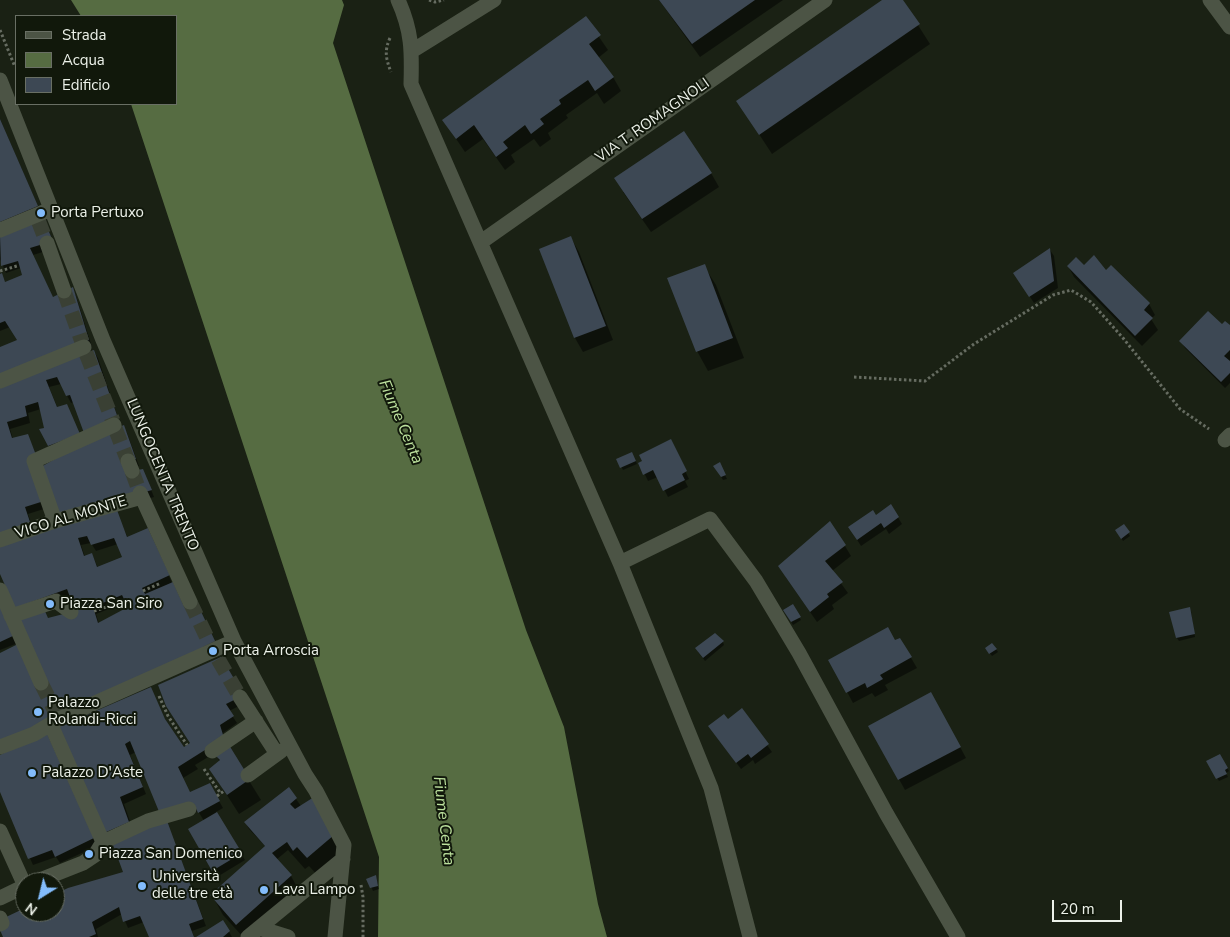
<!DOCTYPE html>
<meta charset="utf-8">
<style>
body{margin:0}
#map{position:relative;width:1230px;height:937px;overflow:hidden;background:#1a2114;font-family:"Nunito Sans",sans-serif}
canvas{display:block}
.legend{position:absolute;left:15px;top:15px;width:162px;height:90px;box-sizing:border-box;background:#11180b;border:1px solid #696f64;margin:0;padding:6px 9px;list-style:none;font-size:15px;color:#ecf1e9}
.legend li{display:flex;align-items:center;gap:10px;height:25px}
.legend b{width:25px;border:1px solid #696f64}
.north{position:absolute;left:15px;top:872px;width:50px;height:50px;box-sizing:border-box;background:#11180b;border:1px solid #696f64;border-radius:50%;rotate:216deg;font-size:14px;font-weight:700;line-height:20px;text-align:center;color:#ecf1e9}
.north::after{content:'';display:block;margin:auto;width:18px;height:22px;background:#83bcfb;clip-path:polygon(50% 0,100% 100%,50% 72%,0 100%)}
.scale{position:absolute;left:1052px;top:900px;width:70px;height:22px;box-sizing:border-box;border:2px solid #ecf1e9;border-top:0;padding-left:6px;font-size:15px;line-height:18px;white-space:nowrap;color:#ecf1e9;-webkit-text-stroke:4px #11180b;paint-order:stroke}
</style>
<div id="map">
<canvas width="1230" height="937"></canvas>
<ul class="legend">
<li><b style="height:6px;background:#4c5445"></b>Strada</li>
<li><b style="height:14px;background:#566c42"></b>Acqua</li>
<li><b style="height:14px;background:#3d4854"></b>Edificio</li>
</ul>
<div class="north">N</div>
<div class="scale">20 m</div>
</div>
<script>
const g = document.querySelector('canvas').getContext('2d');
g.lineJoin = 'round';
function fillPath(path, color) { g.fillStyle = color; g.fill(path, 'evenodd'); }
function stroke(path, color, width, dash) { g.strokeStyle = color; g.lineWidth = width; g.lineCap = dash ? 'butt' : 'round'; g.setLineDash(dash || []); g.stroke(path); }
function label(font, color, halo, rows, align = 'center') {
  g.font = font + ' "Nunito Sans",sans-serif'; g.lineWidth = 4; g.setLineDash([]); g.textBaseline = 'middle'; g.strokeStyle = halo; g.fillStyle = color; for (const [text, x, y, turn = 0] of rows) {
    g.save(); g.translate(x, y); g.rotate((+turn || 0) * Math.PI / 180); g.textAlign = isNaN(turn) ? turn : align; if (halo) g.strokeText(text, 0, 0); g.fillText(text, 0, 0); g.restore();
  }
}
const water = new Path2D(`
 M71,0H342L344,5L333,43L526,630L564,727L598,904L607,937H378L379,857L131,104H176V16H81Z`);
const shadow = new Path2D(`
 M659,0H783L700,57Z
 M884,0H902L930,44L772,154L738,102Z
 M586,18L608,50L598,58L613,77L621,91L604,104L597,93L566,115L568,118L548,133L551,139L540,147L534,139L511,155L515,162L505,170L483,139L465,152L444,121Z
 M0,119L56,248L33,255L53,298L72,289L76,296L92,347L8,381L0,349L18,341L10,327L0,331V275L5,283L23,276L21,268L6,273L0,259Z
 M711,173L719,187L651,232L623,192Z
 M571,238L579,252L613,340L583,352L575,338L540,250Z
 M1050,250L1054,256L1058,288L1034,303L1019,280Z
 M704,266L716,285L744,358L708,371L697,351Z
 M1068,266L1084,267L1106,272L1111,267L1149,304L1155,315L1151,319L1158,330L1142,346L1074,277Z
 M1222,326L1230,327V383L1225,388L1185,348L1181,341Z
 M94,352L98,358L121,427L123,426L127,433L139,466L125,469L146,477L154,497L63,524L90,441L74,402L71,403L61,384L49,387L58,409L67,406L83,442L53,452L49,445L41,409L28,413L30,423L10,429L13,439L28,436L39,462L47,508L28,514L35,534L116,512L128,538L152,537L172,583L59,722L97,846L60,863L56,857L33,865L0,791V756L31,740L0,654L18,646L48,619L76,612L71,596L21,614L0,570V388ZM91,543L96,551L118,544L124,558L98,568L92,554L85,557L81,545ZM127,602L129,607L99,624L96,614Z
 M674,448L689,479L685,481L688,487L668,497L658,477L648,481L640,464Z
 M634,457L637,464L623,470L618,460Z
 M719,463L727,479L723,480L715,466Z
 M891,506L902,524L889,534L886,529L861,546L854,535Z
 M1124,526L1130,536L1123,541L1117,531Z
 M845,546L851,556L832,571L848,593L832,605L834,609L817,622L785,576Z
 M0,604L18,643L0,650Z
 M792,606L801,620L793,625L785,611Z
 M1191,611L1195,637L1179,641L1177,638Z
 M900,639L917,668L885,685L888,690L875,697L872,693L853,703L830,660Z
 M723,642L724,645L705,661L698,652Z
 M996,649L998,652L992,656L988,651Z
 M160,686L247,702L229,711L237,723L223,733L228,747L261,800L239,814L211,770L220,762L215,753L195,765L198,769L183,778L190,794L210,785L223,808L216,812L245,860L217,877L189,830L204,821L198,811L166,820L206,926L192,931L194,937H150L144,922L128,928L122,914L96,929L98,937H5L25,909V912H55V895L125,873L165,820L136,752L130,755L146,794L124,804L134,833L111,843L61,728L150,689L168,725L184,748L191,743Z
 M937,704L966,758L905,790L870,727Z
 M742,710L772,752L755,764L753,760L741,769L714,733Z
 M1220,755L1229,771L1226,773L1228,777L1219,781L1208,762Z
 M296,799L301,806L314,799L345,855L319,877L309,866L305,869L288,850L276,860L291,876L302,896L243,937L223,915L212,895L266,847L249,829L245,822Z
 M376,877L379,889L373,891L368,880Z
 M223,921L232,937H198Z`);
const building = new Path2D(`
 M659,0H755L692,44Z
 M882,0H903L920,24L759,135L736,101Z
 M586,16L601,35L589,44L614,77L595,91L588,80L559,100L561,104L540,119L544,124L531,134L525,125L503,142L508,148L496,157L474,125L456,139L442,120Z
 M0,119L38,206L0,222Z
 M684,131L712,173L642,219L614,178Z
 M43,218L53,241L30,248L53,297L73,287L89,340L0,376V347L17,340L5,321L0,323V274L2,273L5,282L22,275L18,261L1,266L0,236Z
 M571,236L606,326L574,338L539,249Z
 M1050,248L1054,281L1029,297L1013,273Z
 M1094,255L1106,270L1111,265L1150,303L1144,310L1153,318L1135,336L1067,266L1076,257L1084,265Z
 M705,264L733,338L696,352L667,278Z
 M1208,311L1222,324L1225,321L1230,325V350L1224,356L1230,361V373L1221,382L1179,341Z
 M94,350L118,418L84,433L70,395L66,396L57,377L46,380L57,407L67,404L80,434L48,446L39,429L44,428L38,402L25,406L27,416L7,422L12,438L28,434L36,455L44,501L25,507L31,525L0,535V387Z
 M124,425L136,459L122,462L127,472L143,469L152,490L58,517L39,468L90,439Z
 M671,439L687,471L682,474L685,480L663,491L653,470L643,475L638,463L642,461L639,455Z
 M632,452L636,461L620,468L616,459Z
 M720,462L726,475L721,477L713,466Z
 M891,504L899,517L884,528L881,523L857,540L848,527L873,510L876,515Z
 M117,510L127,537L148,528L170,575L142,588L145,594L173,582L183,604L196,601L216,643L39,728L0,741V653L18,644L20,620L44,609L48,618L75,611L67,589L15,608L0,574V547L27,535ZM87,536L91,545L114,538L122,557L97,567L92,553L84,556L78,538ZM122,595L128,607L98,623L93,607Z
 M830,521L846,545L825,561L843,582L827,594L829,597L810,612L778,566Z
 M1124,524L1130,532L1121,539L1115,530Z
 M0,604L15,635L0,642Z
 M793,604L801,617L791,622L783,610Z
 M1190,607L1195,634L1176,638L1169,612Z
 M888,627L895,640L900,638L912,657L880,675L883,679L867,688L865,683L846,693L828,660Z
 M715,633L724,641L703,658L695,648Z
 M992,643L997,649L989,654L985,648Z
 M221,657L244,695L226,704L234,716L220,725L224,738L178,767L190,792L210,783L220,801L198,813L194,804L160,814L130,741L125,744L143,787L120,797L129,822L104,833L59,727L151,687L165,719L184,747L190,743L166,706L158,685Z
 M931,692L961,747L898,780L868,726Z
 M742,708L769,744L751,758L748,754L736,763L708,726L724,714L728,719Z
 M46,731L94,838L55,857L52,850L28,859L0,792V755Z
 M229,745L250,779L227,795L209,769L220,760L214,754Z
 M1220,754L1228,768L1225,770L1227,774L1216,779L1206,761Z
 M289,787L297,798L290,804L295,809L314,797L334,835L307,858L297,847L293,851L287,842L272,853L292,875L236,925L210,895L265,846L244,822Z
 M217,812L242,853L212,871L188,829Z
 M166,818L203,919L189,924L194,937H149L140,916L123,922L119,907L92,922L96,934L89,937H3L0,930L4,918L25,908V912H55V894L68,888L123,872L113,845Z
 M376,875L378,886L370,888L366,879Z
 M223,920L230,931L223,937H196Z`);
const minorTunnel = new Path2D(`
 M38,220L47,243
 M64,291L82,342
 M86,353L113,421
 M115,428L128,461
 M132,471L140,493
 M190,602L211,646
 M218,659L240,697
 M41,683L59,719`);
const path = new Path2D(`
 M429,0L435,2L444,0
 M0,30L15,67
 M390,38C384,51 386,59 391,72
 M0,271L17,266
 M854,377L925,381L974,344L1053,295L1071,290L1091,302L1123,338L1180,409L1209,429
 M143,591L161,583
 M94,611L125,601
 M159,696L168,716L187,745
 M204,769L221,794
 M217,796L224,791
 M361,885L363,897V937`);
const minor = new Path2D(`
 M398,0C412,31 412,51 411,84L620,563L711,788L750,937
 M1210,0L1230,27
 M412,51L494,0
 M0,80L103,340L234,641L305,774L316,791L344,845L335,937
 M0,230L51,209
 M481,242L825,0
 M47,243L64,291
 M0,381L84,347
 M1225,440L1230,435
 M128,461L132,471
 M140,493L190,602
 M55,521L34,461L114,425
 M0,540L55,521L142,497
 M620,563L710,519L756,581L799,653L886,813L958,937
 M0,590L41,683
 M11,616L56,601L71,612
 M240,697L277,754
 M51,725L103,842
 M0,747L34,734L59,719L234,641
 M212,751L256,721
 M248,775L281,751
 M0,831L25,886
 M103,842L148,821L189,809
 M35,882L83,863L95,855L103,842
 M0,898L25,886
 M0,918L2,923L0,924
 M259,928L288,937
 M248,937L343,859`);
const markers = [
 [41,213,5,"#83bcfb"],
 [50,604,5,"#83bcfb"],
 [213,651,5,"#83bcfb"],
 [38,712,5,"#83bcfb"],
 [32,773,5,"#83bcfb"],
 [89,854,5,"#83bcfb"],
 [142,886,5,"#83bcfb"],
 [264,890,5,"#83bcfb"]
];
const streetNames = [
 ["VIA T. ROMAGNOLI",653,121,-35],
 ["LUNGOCENTA TRENTO",162,475,67],
 ["VICO AL MONTE",71,518,-17]
];
const poiNames = [
 ["Porta Pertuxo",51,213],
 ["Piazza San Siro",60,604],
 ["Porta Arroscia",223,651],
 ["Palazzo",48,703],
 ["Rolandi-Ricci",48,720],
 ["Palazzo D'Aste",42,773],
 ["Piazza San Domenico",99,854],
 ["Università",152,877],
 ["delle tre età",152,894],
 ["Lava Lampo",274,890]
];
const waterNames = [
 ["Fiume Centa",400,422,67],
 ["Fiume Centa",443,821,83]
];
fillPath(water, '#566c42');
fillPath(shadow, '#0007');
fillPath(building, '#3d4854');
stroke(minorTunnel, '#3a4034', 15, [15, 8]);
stroke(path, '#666c61', 3, [2.5, 2.5]);
stroke(minor, '#4c5445', 15);
for (const [x, y, r, color] of markers) { const dot = new Path2D(); dot.arc(x, y, r, 0, 2 * Math.PI); g.fillStyle = color; g.fill(dot); stroke(dot, '#11180b', 2); }
label('15px', '#ecf1e9', '#11180b', streetNames);
label('15px', '#ecf1e9', '#11180b', poiNames, 'left');
label('italic 16px', '#bde29e', '#11180b', waterNames);
</script>
